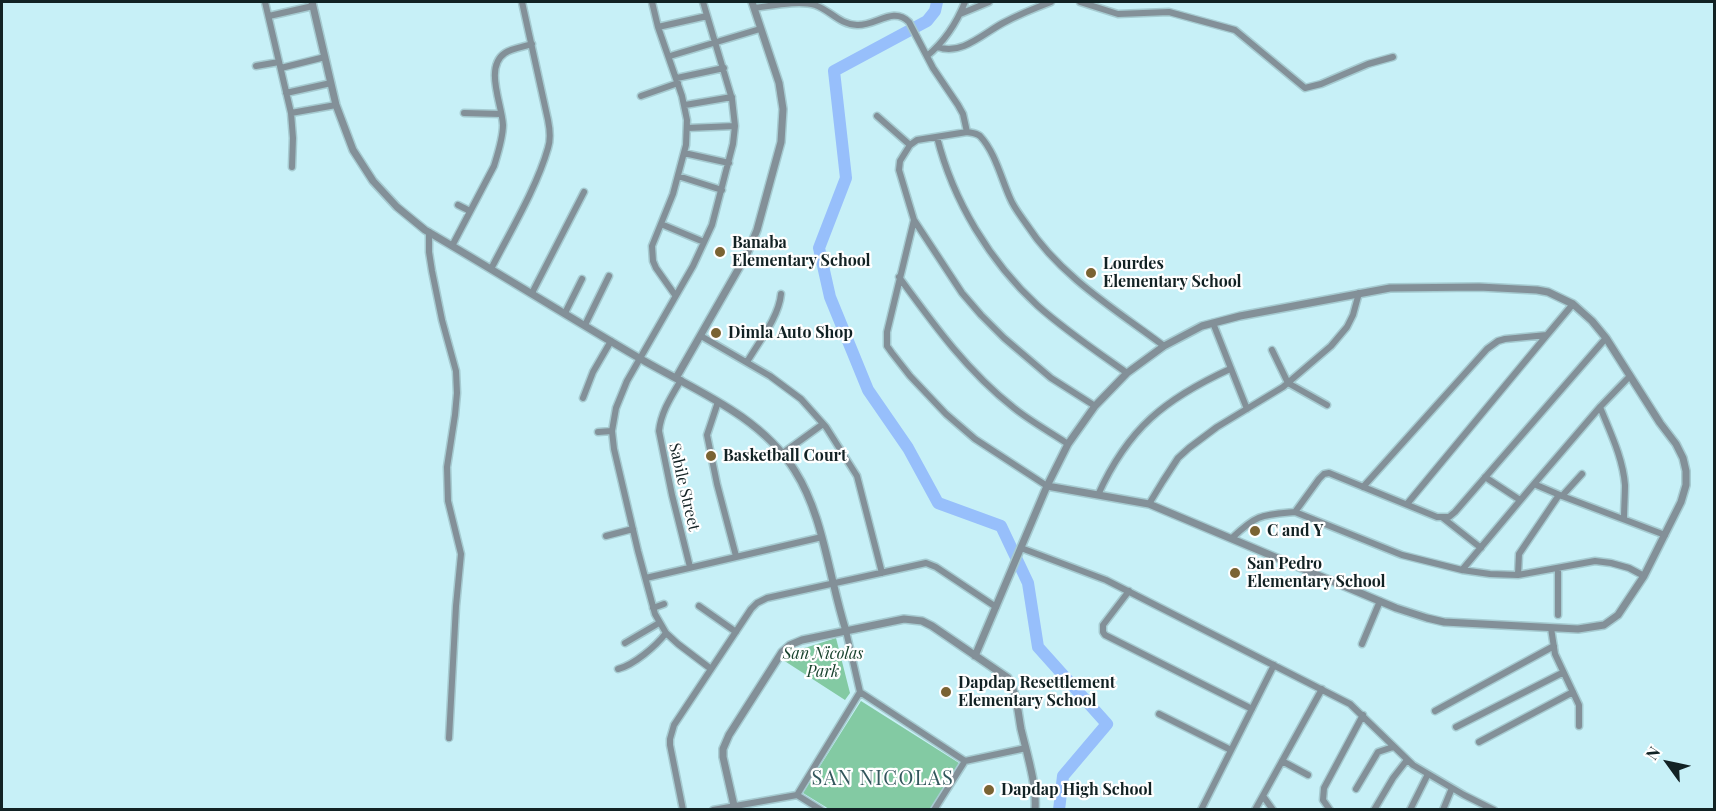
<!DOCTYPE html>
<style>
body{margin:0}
#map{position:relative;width:1716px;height:811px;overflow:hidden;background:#c7f0f7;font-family:"Playfair Display",serif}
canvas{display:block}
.frame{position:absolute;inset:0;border:3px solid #122224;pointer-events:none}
.north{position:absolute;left:1638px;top:733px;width:60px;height:60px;-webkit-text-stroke:4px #fff;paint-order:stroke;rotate:303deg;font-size:16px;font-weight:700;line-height:24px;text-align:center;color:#122224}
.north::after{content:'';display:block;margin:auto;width:21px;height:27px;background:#122224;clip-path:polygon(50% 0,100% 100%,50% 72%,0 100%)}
</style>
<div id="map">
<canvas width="1716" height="811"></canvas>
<div class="frame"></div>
<div class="north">N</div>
</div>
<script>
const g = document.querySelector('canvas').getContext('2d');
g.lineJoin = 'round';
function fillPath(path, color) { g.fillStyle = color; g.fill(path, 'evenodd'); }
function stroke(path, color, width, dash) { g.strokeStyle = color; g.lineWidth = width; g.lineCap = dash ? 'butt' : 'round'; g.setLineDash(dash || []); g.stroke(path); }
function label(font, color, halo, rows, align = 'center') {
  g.font = font + ' "Playfair Display",serif'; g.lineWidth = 4.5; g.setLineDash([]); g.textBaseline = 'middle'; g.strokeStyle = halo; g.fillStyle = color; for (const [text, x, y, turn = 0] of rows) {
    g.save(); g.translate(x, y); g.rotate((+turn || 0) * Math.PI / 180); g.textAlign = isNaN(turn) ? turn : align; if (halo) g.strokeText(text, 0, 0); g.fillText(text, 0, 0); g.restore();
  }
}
const green = new Path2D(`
 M836,638L850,693L845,700L783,660L789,653Z
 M861,701L959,763L930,809H829L803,793Z`);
const river = new Path2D(`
 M937,2L935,11L927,21L834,71L846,178L819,248L830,297L868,390L908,448L938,503L1001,526L1028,583L1038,647L1107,724L1063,776L1059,810`);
const minor = new Path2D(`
 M265,2L291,113L293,138L292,167
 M652,2L658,27L682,96L687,120L686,145L673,194L652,246L653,261L656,268L675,295
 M703,2L732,99L735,126L733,144L712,225L693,266L627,381L616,408L612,431L614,449L638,551L655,614L666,633L678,644L711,669
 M1080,2L1118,14L1169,12L1235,30L1305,88L1321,84L1368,64L1393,57
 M754,8C771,6 799,0 815,5C830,10 840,25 857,25C876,26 893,6 909,22L933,68L958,105L963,114L967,132C972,133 976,133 980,136C995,152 1001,178 1010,198C1014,208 1021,216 1027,225C1060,276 1116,310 1164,346
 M960,14L989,2
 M269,16L313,6
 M658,27L707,16
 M938,47C961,56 984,33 1003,23C1018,15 1035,8 1051,2
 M670,56L760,29
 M927,56C944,42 957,22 965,2
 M256,66L279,62
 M281,68L325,57
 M677,78L724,68
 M286,93L331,83
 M641,96L678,83
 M685,105L732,97
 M291,113L336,105
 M464,113L501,114
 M877,116L910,145
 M687,128L735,126
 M967,132L917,140L910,145L900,161L899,170L914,220L887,332V346L892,353L910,376L946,414L975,439L1047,486
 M937,137C953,201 990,262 1038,306C1066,331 1096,351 1127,373
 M684,153L729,163
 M678,176L722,190
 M458,205L470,211
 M914,220L962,293L981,315L1004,338L1051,378L1095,406
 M661,224L704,242
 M429,232V252L432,271L442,320L456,371L457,393L455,415L447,467L448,501L461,554L456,606L449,738
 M452,246L494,166C498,153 503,138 503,125C502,104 484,67 505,53C512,48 523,47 532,44
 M491,269C510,232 537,187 548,148C551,139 550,130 548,120L522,2
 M899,277C934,325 967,371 1014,408C1030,421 1050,432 1068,444
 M532,293L584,192
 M565,313L582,279
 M1213,323L1247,409
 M585,325L609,276
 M701,336L770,376L801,399L826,427L857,476L882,573
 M1272,350L1288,383L1327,405
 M747,362C758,343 779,317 781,294
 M681,380C671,397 661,412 659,431L672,495L690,567
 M583,398L593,372L611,341
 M718,402L707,435L717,484L736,556
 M1600,407L1630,376
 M598,432L612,431
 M783,453L823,424
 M1485,477L1520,500
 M1534,484L1600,407C1610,432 1623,458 1625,485C1625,496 1624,508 1624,519
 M1363,487L1487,349L1498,341L1505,339L1547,335L1573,304
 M1098,495C1128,428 1165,399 1230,369
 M1562,496L1582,474
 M1149,504L1163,481L1178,458L1189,448L1217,427L1283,387L1331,346L1347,327L1353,315L1359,293
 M1407,504L1547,335
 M1295,512L1402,555L1462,570L1490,574L1518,575L1595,561L1611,563L1629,568L1644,576
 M1443,518L1481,548
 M606,536L633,529
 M1232,538C1257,514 1262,515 1295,512L1319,479L1324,474L1329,473L1437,517H1449L1455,512L1606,338
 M1021,548L1106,580L1350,704L1413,765L1464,795L1494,810
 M1462,570L1534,484L1562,496L1665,535
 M1518,575L1519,554L1559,495
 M646,578L822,537
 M1129,591L1103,625V632L1105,635L1252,709
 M699,606L736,632
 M653,608L664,604
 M1558,615V568
 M1551,628L1555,654L1579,705V726
 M846,631L860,692
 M625,643L659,623
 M1362,644L1380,601
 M618,669C634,665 656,646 666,633
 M1435,711L1554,646
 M1159,714L1231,750
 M1456,727L1562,673
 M1479,742L1573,692
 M965,761L1026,748
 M1282,761L1308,775
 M1356,789L1378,752L1393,747
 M797,795L860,692L965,761L934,810
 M1263,796L1273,810
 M683,810L670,745V739L674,725L751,609L757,603L767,598L926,563L936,567L996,607
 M713,810L797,795L821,810
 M1201,810L1274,665
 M1255,810L1322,689
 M1330,810L1323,800L1324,788L1363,715
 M1374,810L1393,778L1407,760
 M1410,810L1428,774
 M1443,810L1452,788`);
const tertiary = new Path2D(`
 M312,2L336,105L353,150L373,181L397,207L425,230C497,272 567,316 639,358C694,390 760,415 795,471C816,504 824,545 833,582C837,599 841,615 846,631
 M676,378L747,254L757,230L781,142L783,109L779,83L752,2
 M975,656L1047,486L1068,444L1095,406L1127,373L1164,346L1202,326L1240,316L1390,288L1479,287L1537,290L1548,292L1573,304L1592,321L1606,338L1660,423L1676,444L1683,458L1686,471V485L1681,502L1644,576L1618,615L1604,625L1578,629L1444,622L1427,618L1396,608L1149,504L1047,486
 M735,810L723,757V749L729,735L782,652L790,645L802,640L904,619L922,621L932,626L1008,678C1017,693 1018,713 1021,729C1027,754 1037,785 1035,810`);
const markers = [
 [720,252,6,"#7a6333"],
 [1091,273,6,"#7a6333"],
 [716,333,6,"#7a6333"],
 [711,456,6,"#7a6333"],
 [1255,531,6,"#7a6333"],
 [1235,573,6,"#7a6333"],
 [946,692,6,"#7a6333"],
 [989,790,6,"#7a6333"]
];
const poiNames = [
 ["Banaba",732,243],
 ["Elementary School",732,261],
 ["Lourdes",1103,264],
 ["Elementary School",1103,282],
 ["Dimla Auto Shop",728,333],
 ["Basketball Court",723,456],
 ["C and Y",1267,531],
 ["San Pedro",1247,564],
 ["Elementary School",1247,582],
 ["Dapdap Resettlement",958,683],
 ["Elementary School",958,701],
 ["Dapdap High School",1001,790]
];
const streetNames = [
 ["Sabile Street",684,487,77]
];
const parkNames = [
 ["San Nicolas",823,654],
 ["Park",823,672]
];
const quarterNames = [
 ["SAN NICOLAS",883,779]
];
fillPath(green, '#83caa3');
stroke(river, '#97bffb', 12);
stroke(minor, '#a6cbd1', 9);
stroke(tertiary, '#a6cbd1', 10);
stroke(minor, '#839098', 6);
stroke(tertiary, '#839098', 7);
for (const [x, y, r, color] of markers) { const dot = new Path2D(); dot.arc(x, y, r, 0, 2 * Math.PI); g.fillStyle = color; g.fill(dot); stroke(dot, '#fff', 2); }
label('bold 16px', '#122224', '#fff', poiNames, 'left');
label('16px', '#122224', '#fff', streetNames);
label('italic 16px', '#18422d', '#fff', parkNames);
g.letterSpacing = '1.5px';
label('20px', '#33575d', '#fff', quarterNames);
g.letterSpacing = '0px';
</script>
